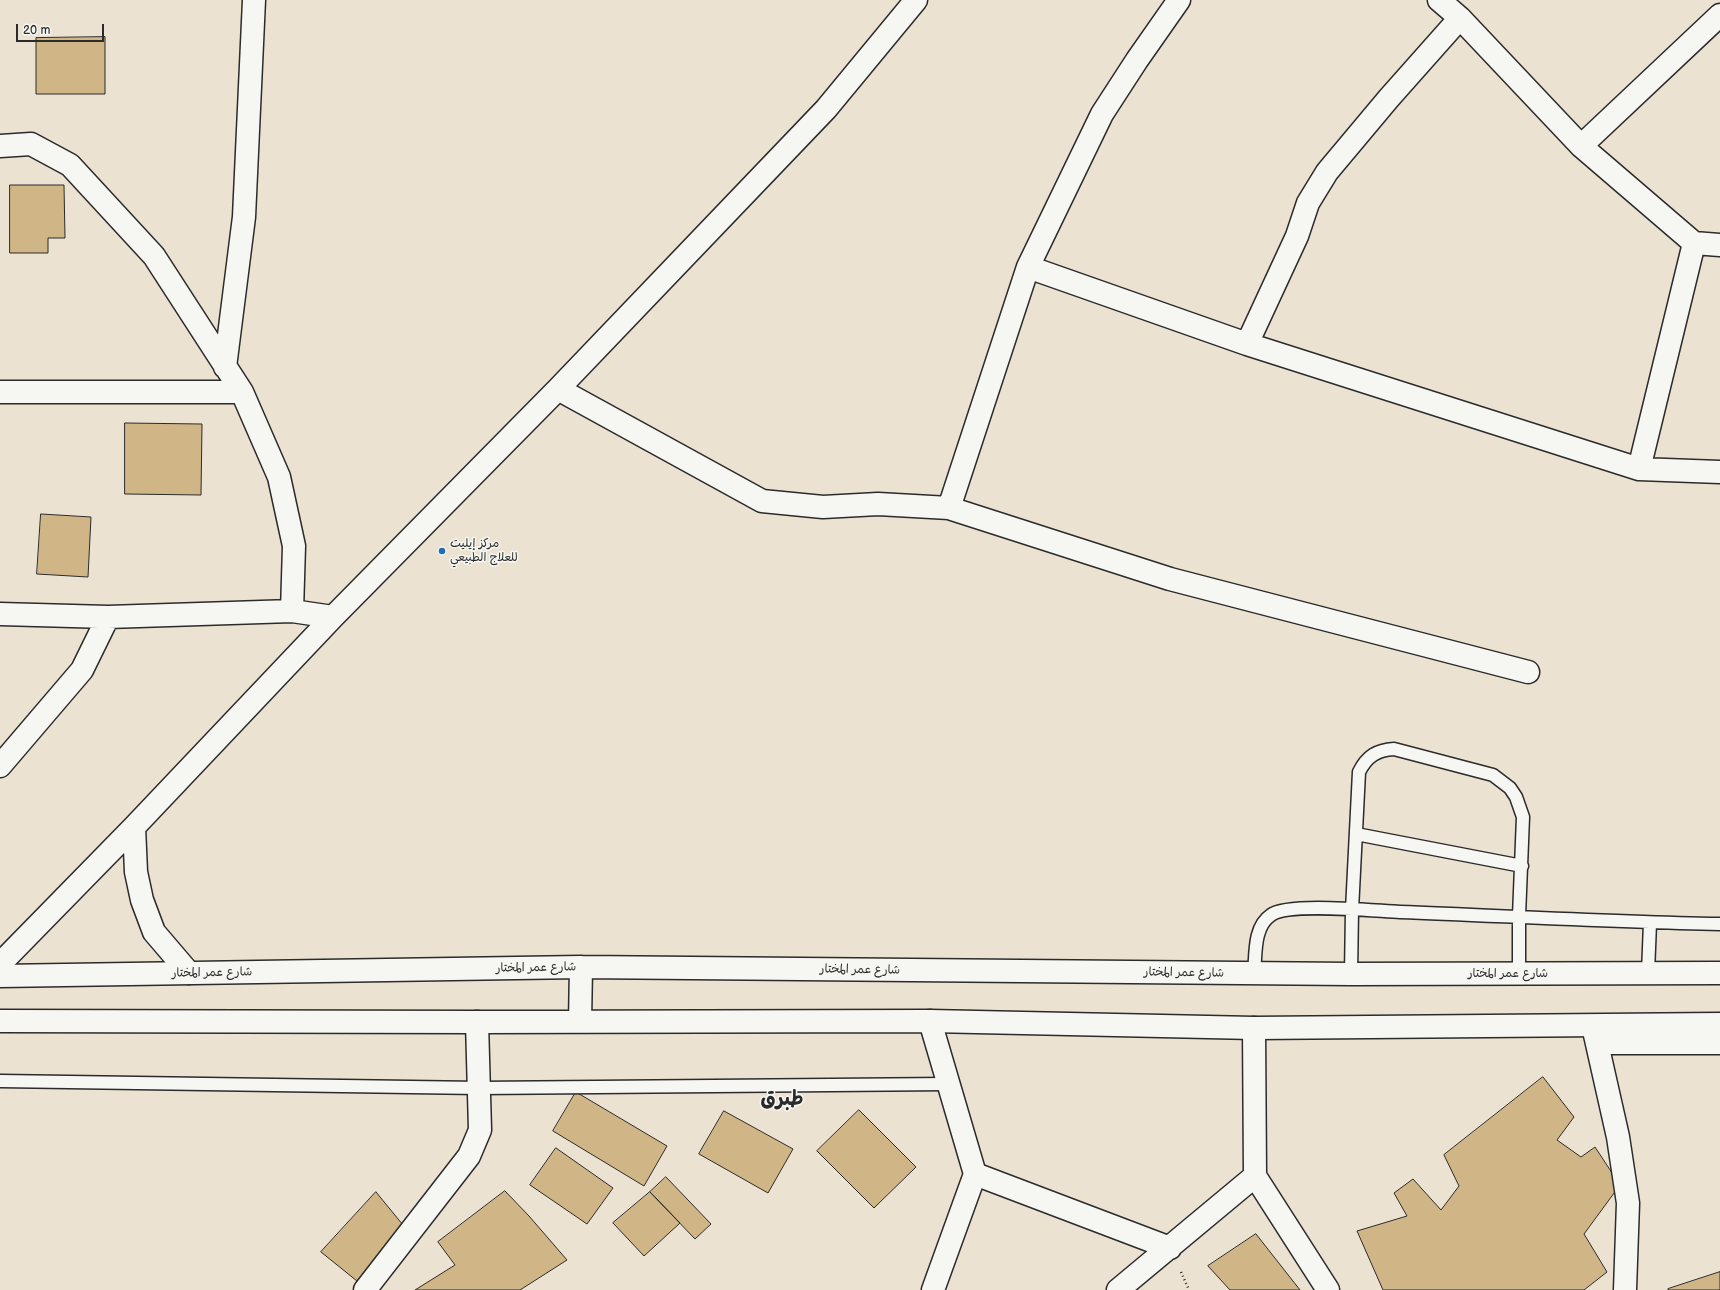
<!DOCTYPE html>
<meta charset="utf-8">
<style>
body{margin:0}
#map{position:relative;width:1720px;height:1290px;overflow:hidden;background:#ebe2d2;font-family:"Balsamiq Sans",sans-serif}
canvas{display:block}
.scale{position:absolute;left:16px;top:24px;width:88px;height:18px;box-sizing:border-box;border:2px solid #2b2b2b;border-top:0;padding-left:5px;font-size:12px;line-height:14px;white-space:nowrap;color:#2b2b2b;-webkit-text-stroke:3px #f6f6f2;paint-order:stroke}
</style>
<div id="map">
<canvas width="1720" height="1290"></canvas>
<div class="scale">20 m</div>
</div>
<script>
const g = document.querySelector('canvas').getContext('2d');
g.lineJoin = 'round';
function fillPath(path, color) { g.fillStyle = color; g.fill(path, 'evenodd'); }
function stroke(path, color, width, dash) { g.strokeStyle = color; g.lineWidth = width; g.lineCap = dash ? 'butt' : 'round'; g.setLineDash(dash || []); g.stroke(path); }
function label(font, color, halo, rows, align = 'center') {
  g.font = font + ' "Balsamiq Sans","Playpen Sans Arabic",sans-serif'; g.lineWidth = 3; g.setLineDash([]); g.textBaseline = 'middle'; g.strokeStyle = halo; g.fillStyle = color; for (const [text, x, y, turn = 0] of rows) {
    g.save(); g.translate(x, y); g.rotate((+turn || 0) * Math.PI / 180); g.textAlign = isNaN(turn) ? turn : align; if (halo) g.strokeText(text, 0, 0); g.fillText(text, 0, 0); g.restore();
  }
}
const building = new Path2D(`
 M105,37V94H36V38Z
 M10,185H64L65,238H48V253H10Z
 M125,423L202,424L201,495L125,494Z
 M41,514L91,517L88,577L37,574Z
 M1543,1077L1574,1117L1557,1140L1581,1157L1595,1147L1620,1185L1584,1234L1607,1272L1584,1290H1383L1357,1231L1407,1216L1394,1193L1413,1179L1441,1210L1459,1186L1444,1155Z
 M576,1092L667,1146L644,1186L553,1131Z
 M859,1110L916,1167L874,1208L817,1151Z
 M724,1111L793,1149L768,1193L699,1154Z
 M556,1148L613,1188L587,1224L530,1185Z
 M666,1177L711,1224L695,1239L650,1192Z
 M505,1191L529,1216L567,1260L520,1290H415L455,1265L438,1242Z
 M376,1192L403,1225L357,1281L321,1252Z
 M650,1192L680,1223L644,1256L613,1223Z
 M1256,1234L1300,1290H1230L1208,1266Z
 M1720,1272V1290H1668V1289Z`);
const path = new Path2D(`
 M1181,1272L1189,1290`);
const service = new Path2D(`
 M1356,834L1522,866
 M1648,973L1650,923
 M1254,974C1256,955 1253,927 1271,915C1288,902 1375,911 1400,912C1506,916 1613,922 1720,924
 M1351,974L1352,910L1359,772C1367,756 1377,750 1394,749L1493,775L1510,788L1516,797L1523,817L1519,916V974
 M0,1081L479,1088L948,1084`);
const minor = new Path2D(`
 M1179,0L1137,60L1102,114L1028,267L1247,344L1639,469L1720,472
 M1439,0L1460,18L1581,146L1694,243L1720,245
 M0,146L31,144L70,165L154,256L242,392L279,477L294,546L292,611L333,617
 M1581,146L1720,15
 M1247,344L1297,236L1308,203L1327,172L1389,98L1460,18
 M225,367L244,217L254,0
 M558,389L762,501L823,507L878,504L949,508L1170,579L1528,672
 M0,392H242
 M1639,469L1694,243
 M949,508L1028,267
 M0,614L108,617
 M0,766L82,670L108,617L292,611
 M134,827L136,872L142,900L154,932L189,973
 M0,964L134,827L333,617L558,389L826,109L916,0
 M930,1021L975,1174L933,1290
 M1593,1026L1618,1137L1628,1203L1625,1290
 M1254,1028L1255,1176
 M1597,1043H1720
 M975,1174L1170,1248
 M365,1290L469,1156L480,1130L477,1022
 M1118,1290L1255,1176L1328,1290`);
const tertiary = new Path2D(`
 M0,976L581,967L1351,974L1720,973
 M0,1021L477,1022L930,1021L1254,1028L1720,1024
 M580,1022L581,967`);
const markers = [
 [442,551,4,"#1f6fb2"]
];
const poiNames = [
 ["مركز إيليت",450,544],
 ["للعلاج الطبيعي",450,558]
];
const streetNames = [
 ["شارع عمر المختار",536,968,-1],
 ["شارع عمر المختار",860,970,1],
 ["شارع عمر المختار",212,973,-1],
 ["شارع عمر المختار",1184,973,1],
 ["شارع عمر المختار",1508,974]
];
const townNames = [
 ["طبرق",782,1100]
];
fillPath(building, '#d0b586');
stroke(building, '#2b2b2b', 1);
stroke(service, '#2b2b2b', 15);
stroke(minor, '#2b2b2b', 25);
stroke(tertiary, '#2b2b2b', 25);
stroke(path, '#2b2b2b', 2.5, [1, 3]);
stroke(service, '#f6f6f2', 12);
stroke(minor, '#f6f6f2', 22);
stroke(tertiary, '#f6f6f2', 22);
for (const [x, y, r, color] of markers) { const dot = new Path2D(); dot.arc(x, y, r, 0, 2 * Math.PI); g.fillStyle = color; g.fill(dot); stroke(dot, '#f6f6f2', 1.5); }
label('12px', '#2b2b2b', '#f6f6f2', poiNames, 'left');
label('12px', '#2b2b2b', '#f6f6f2', streetNames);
label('bold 20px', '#2b2b2b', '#f6f6f2', townNames);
</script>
